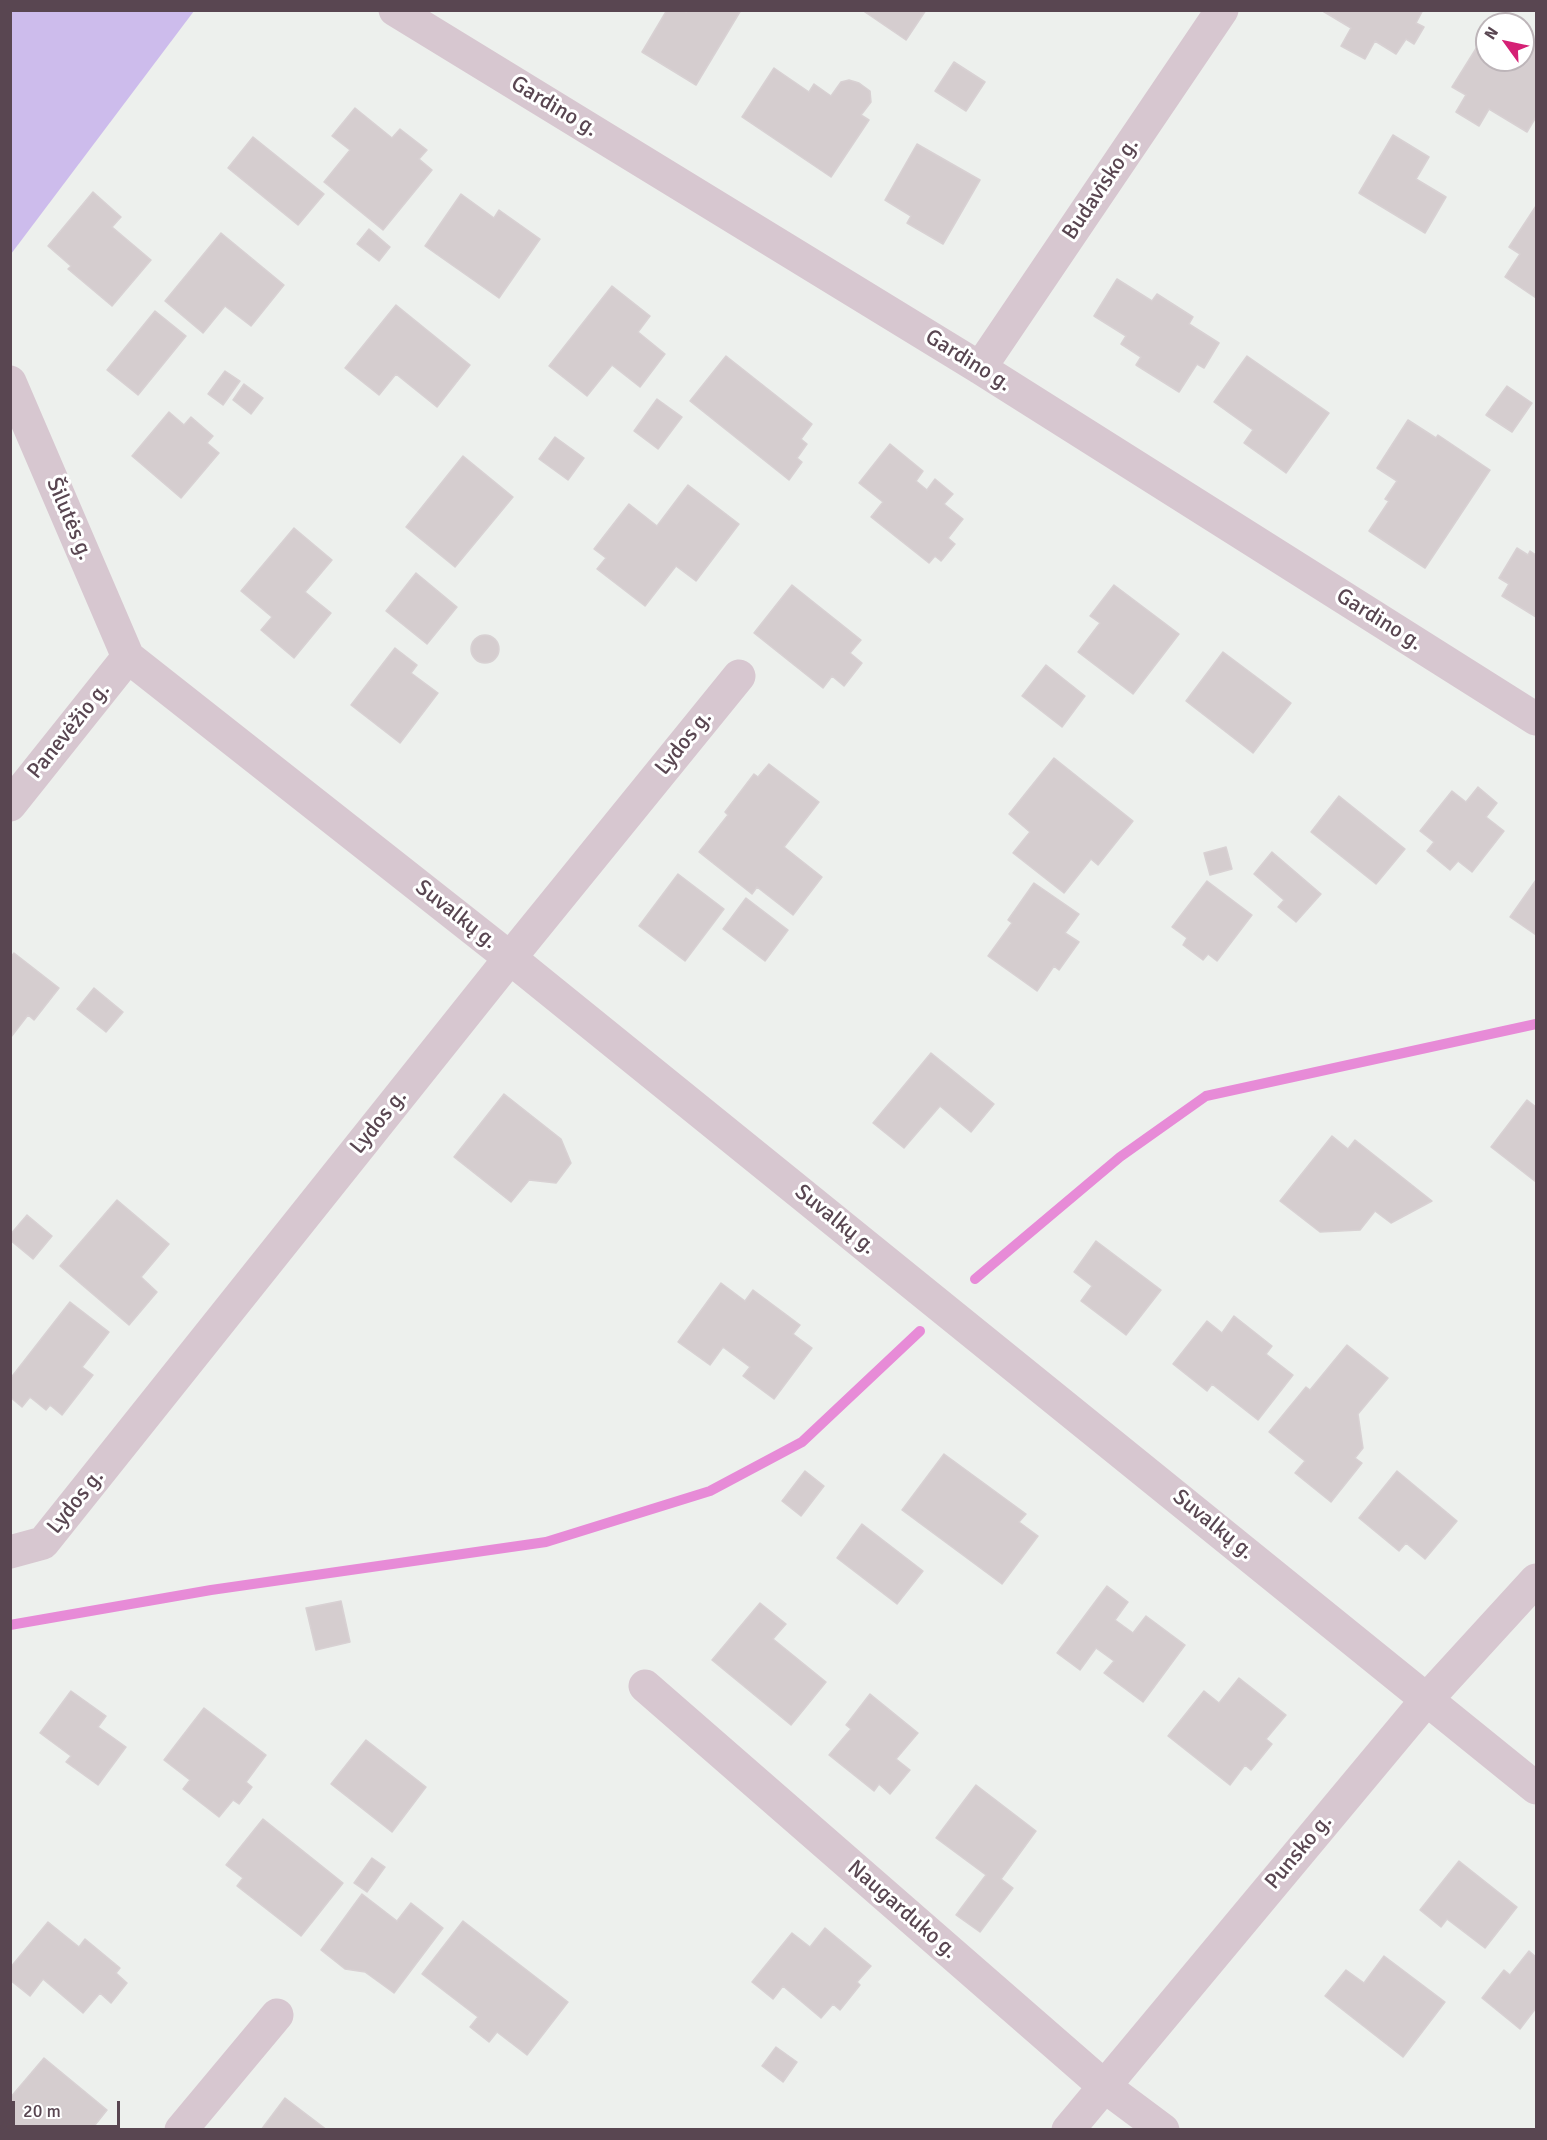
<!DOCTYPE html>
<meta charset="utf-8">
<style>
body{margin:0}
#map{position:relative;width:1547px;height:2140px;overflow:hidden;background:#edf0ed;font-family:Signika,sans-serif}
canvas{display:block}
.frame{position:absolute;inset:0;border:12px solid #594651;pointer-events:none}
.north{position:absolute;left:1475px;top:12px;width:60px;height:60px;box-sizing:border-box;background:#fff;border:2px solid #bdb5b9;border-radius:50%;rotate:303deg;font-size:16px;font-weight:700;line-height:24px;text-align:center;color:#594651}
.north::after{content:'';display:block;margin:auto;width:21px;height:27px;background:#d52175;clip-path:polygon(50% 0,100% 100%,50% 72%,0 100%)}
.scale{position:absolute;left:12px;top:2101px;width:108px;height:27px;box-sizing:border-box;border:3px solid #594651;border-top:0;padding-left:8px;font-size:18px;line-height:21px;white-space:nowrap;color:#594651;-webkit-text-stroke:4px #fff;paint-order:stroke}
</style>
<div id="map">
<canvas width="1547" height="2140"></canvas>
<div class="frame"></div>
<div class="north">N</div>
<div class="scale">20 m</div>
</div>
<script>
const g = document.querySelector('canvas').getContext('2d');
g.lineJoin = 'round';
function fillPath(path, color) { g.fillStyle = color; g.fill(path, 'evenodd'); }
function stroke(path, color, width, dash) { g.strokeStyle = color; g.lineWidth = width; g.lineCap = dash ? 'butt' : 'round'; g.setLineDash(dash || []); g.stroke(path); }
function label(font, color, halo, rows, align = 'center') {
  g.font = font + ' Signika,sans-serif'; g.lineWidth = 6; g.setLineDash([]); g.textBaseline = 'middle'; g.strokeStyle = halo; g.fillStyle = color; for (const [text, x, y, turn = 0] of rows) {
    g.save(); g.translate(x, y); g.rotate((+turn || 0) * Math.PI / 180); g.textAlign = isNaN(turn) ? turn : align; if (halo) g.strokeText(text, 0, 0); g.fillText(text, 0, 0); g.restore();
  }
}
const green = new Path2D(`
 M11,10L194,11L11,254L10,11Z`);
const stream = new Path2D(`
 M975,1279L1120,1157L1206,1096L1536,1024
 M10,1625L211,1590L546,1542L710,1491L802,1442L920,1331`);
const building = new Path2D(`
 M667,10H683L686,12L688,10H741L696,85L642,52Z
 M862,10H926L906,40Z
 M1321,10H1423L1416,23L1424,27L1414,44L1406,39L1396,54L1375,41L1365,59L1341,46L1351,28Z
 M1487,31V60H1523V37L1536,45V117L1527,132L1489,109L1479,126L1456,112L1466,95L1452,87Z
 M954,62L985,82L966,111L935,91Z
 M774,68L809,92L814,84L831,96L841,82L849,80L859,83L870,91L871,102L861,115L869,120L831,177L742,117Z
 M355,108L392,138L400,129L427,150L419,159L432,170L383,230L324,182L350,150L332,136Z
 M1393,135L1429,157L1416,179L1446,197L1425,233L1359,193Z
 M253,137L324,194L298,225L228,168Z
 M917,144L980,180L943,244L907,223L911,216L885,200Z
 M93,192L121,217L112,227L151,260L112,306L68,269L71,266L48,246Z
 M461,194L494,218L499,210L540,239L499,298L425,246Z
 M1536,206V298L1505,277L1520,254L1509,247Z
 M369,229L390,247L379,261L357,244Z
 M221,233L284,285L251,326L225,306L203,333L165,301Z
 M1117,279L1152,301L1157,294L1193,317L1189,324L1219,343L1204,368L1197,364L1179,392L1136,365L1141,357L1121,344L1126,336L1094,316Z
 M612,286L650,316L638,332L665,354L640,387L612,365L587,396L549,366Z
 M396,305L470,365L437,407L396,374L379,395L345,368Z
 M155,311L186,336L138,395L107,370Z
 M726,356L812,424L801,439L807,444L797,458L802,462L789,480L690,401Z
 M1247,356L1329,413L1286,473L1244,443L1253,430L1214,402Z
 M225,371L240,381L223,405L208,394Z
 M244,384L263,398L251,414L233,400Z
 M1507,386L1532,403L1512,432L1486,415Z
 M657,399L682,417L658,449L634,431Z
 M169,412L184,425L191,417L213,436L207,443L219,453L181,498L132,456Z
 M1408,420L1436,438L1438,435L1490,470L1425,568L1369,531L1389,501L1385,499L1397,481L1377,468Z
 M555,437L584,458L568,480L539,459Z
 M890,444L923,471L916,481L927,490L935,479L953,494L944,504L963,519L948,538L955,544L941,561L935,556L929,563L871,517L883,502L859,483Z
 M463,456L513,497L455,567L406,527Z
 M688,485L739,524L696,581L676,566L645,606L597,569L606,558L594,549L629,504L657,526Z
 M294,528L332,560L305,592L331,613L294,658L261,630L272,617L241,591Z
 M1517,548L1528,555L1530,551L1536,555V617L1502,596L1509,584L1499,578Z
 M416,573L457,607L427,644L386,611Z
 M792,585L861,640L850,653L862,663L844,686L832,676L823,688L754,633Z
 M1114,585L1179,634L1133,694L1078,652L1100,623L1090,616Z
 M471 649a14 14 0 1 1 28 0a14 14 0 1 1-28 0Z
 M395,648L417,665L411,673L438,693L400,743L351,705Z
 M1223,652L1291,703L1253,753L1186,701Z
 M1046,665L1085,696L1062,727L1022,696Z
 M1054,758L1133,821L1098,865L1091,859L1064,893L1013,853L1030,832L1009,814Z
 M769,764L819,802L784,847L822,877L793,915L757,887L752,894L699,852L728,815L725,812L754,774L758,777Z
 M1478,787L1497,803L1486,817L1504,831L1472,872L1458,861L1450,870L1427,851L1434,842L1420,831L1452,791L1466,802Z
 M1339,796L1405,849L1376,884L1311,832Z
 M1226,847L1232,869L1210,875L1204,853Z
 M1272,852L1321,894L1296,922L1278,907L1284,900L1254,874Z
 M678,874L724,909L685,961L639,926Z
 M1536,880V935L1510,917Z
 M1207,881L1252,915L1217,961L1208,954L1203,960L1183,945L1187,938L1172,927Z
 M1034,883L1079,914L1065,933L1079,942L1059,970L1054,966L1037,991L988,956L1012,923L1008,920Z
 M746,898L788,930L765,961L723,929Z
 M14,953L59,988L34,1020L28,1015L11,1037L10,958Z
 M94,988L123,1012L106,1032L77,1009Z
 M931,1053L994,1104L971,1132L940,1106L904,1148L873,1123Z
 M504,1094L561,1139L571,1163L556,1183L529,1180L511,1202L454,1157Z
 M1527,1100L1536,1107V1182L1491,1147Z
 M1332,1136L1348,1149L1355,1140L1432,1201L1391,1223L1375,1211L1360,1230L1320,1232L1280,1201Z
 M117,1200L169,1244L141,1277L157,1292L129,1325L60,1266Z
 M27,1215L52,1236L33,1259L10,1240V1235Z
 M1096,1241L1161,1290L1126,1335L1081,1301L1092,1286L1074,1272Z
 M721,1283L745,1301L753,1290L800,1325L793,1334L812,1348L774,1399L743,1376L750,1367L723,1347L710,1365L678,1342Z
 M70,1302L109,1332L82,1367L93,1375L62,1415L50,1405L46,1410L30,1397L22,1407L10,1397V1379Z
 M1234,1316L1272,1346L1266,1354L1293,1375L1258,1420L1212,1384L1207,1391L1173,1364L1207,1321L1222,1333Z
 M1347,1345L1388,1378L1358,1414L1363,1448L1355,1458L1362,1463L1331,1502L1295,1473L1305,1461L1269,1432L1306,1387L1310,1390Z
 M944,1454L1026,1514L1019,1522L1038,1536L1002,1584L902,1510Z
 M805,1471L824,1486L801,1516L782,1501Z
 M1397,1471L1457,1521L1425,1559L1406,1543L1399,1551L1359,1518Z
 M862,1524L923,1571L897,1604L837,1558Z
 M1107,1586L1128,1602L1115,1620L1133,1633L1146,1616L1185,1645L1143,1702L1104,1673L1114,1661L1096,1648L1080,1670L1057,1653Z
 M341,1601L350,1642L316,1650L306,1608Z
 M760,1603L786,1624L773,1639L826,1682L791,1725L712,1660Z
 M1239,1678L1286,1715L1266,1739L1272,1744L1251,1770L1245,1765L1230,1785L1168,1736L1204,1691L1219,1703Z
 M71,1691L106,1716L98,1727L126,1747L98,1785L66,1762L71,1756L40,1733Z
 M870,1694L918,1733L896,1759L910,1770L890,1794L879,1784L874,1791L829,1755L851,1729L846,1725Z
 M204,1708L266,1755L246,1782L252,1787L239,1804L233,1800L219,1817L183,1789L190,1780L164,1760Z
 M366,1740L426,1787L392,1832L331,1784Z
 M976,1785L1036,1831L1001,1879L1013,1888L980,1932L956,1915L986,1875L936,1838Z
 M263,1819L343,1883L301,1936L237,1886L243,1878L226,1865Z
 M372,1858L385,1867L367,1892L354,1883Z
 M1459,1861L1517,1907L1485,1948L1447,1919L1441,1927L1420,1910Z
 M362,1894L397,1921L411,1903L443,1928L394,1993L365,1972L345,1969L321,1950Z
 M463,1921L568,2002L527,2055L497,2032L489,2042L470,2027L478,2017L422,1974Z
 M48,1922L79,1947L85,1939L120,1968L116,1973L127,1983L111,2003L100,1993L83,2013L43,1979L30,1996L10,1980V1968Z
 M825,1928L871,1966L857,1982L860,1985L840,2010L833,2004L821,2018L783,1986L773,1999L752,1982L792,1933L810,1947Z
 M1529,1951L1536,1957V2008L1520,2029L1482,1998L1504,1970L1510,1975Z
 M1384,1956L1445,2002L1403,2057L1325,1996L1346,1970L1364,1983Z
 M776,2047L797,2062L783,2082L762,2066Z
 M44,2058L107,2110L91,2130H10V2098Z
 M285,2098L327,2130H261Z`);
const street = new Path2D(`
 M395,10L980,368L1536,719
 M980,368L1222,10
 M10,382L128,657L510,958L1536,1788
 M10,805L128,657
 M10,1552L43,1543L510,958L739,676
 M645,1686L1104,2086L1163,2130
 M181,2130L277,2015
 M1068,2130L1428,1698L1536,1580`);
const streetNames = [
 ["Gardino g.",554,107,31],
 ["Budavisko g.",1101,189,-56],
 ["Gardino g.",968,361,32],
 ["Šilutės g.",69,519,67],
 ["Gardino g.",1379,620,32],
 ["Panevėžio g.",69,731,-51],
 ["Lydos g.",684,743,-51],
 ["Suvalkų g.",456,915,38],
 ["Lydos g.",379,1122,-51],
 ["Suvalkų g.",835,1220,39],
 ["Lydos g.",76,1502,-51],
 ["Suvalkų g.",1213,1525,39],
 ["Punsko g.",1299,1852,-50],
 ["Naugarduko g.",902,1910,41]
];
fillPath(green, '#cdbcec');
stroke(stream, '#e78bd7', 10);
fillPath(building, '#d5cdcf');
stroke(building, '#d8d1d3', 1.5);
stroke(street, '#d7c7d0', 33);
label('22px', '#594651', '#fff', streetNames);
</script>
